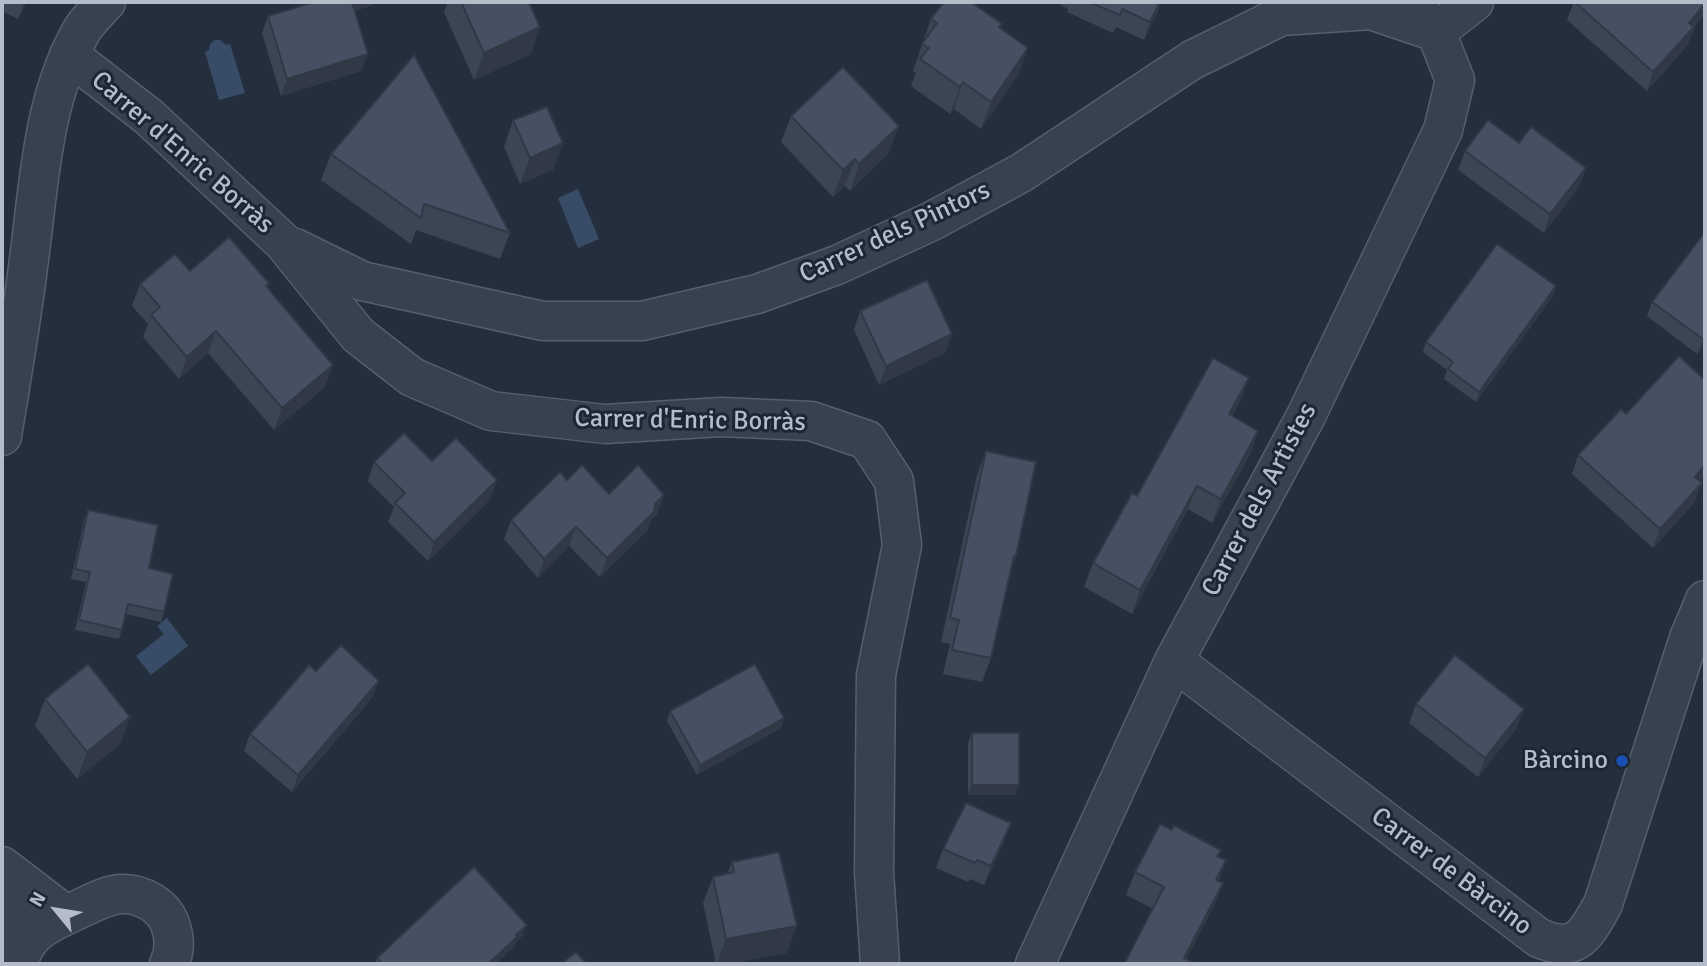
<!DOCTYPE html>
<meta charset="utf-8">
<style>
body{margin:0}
#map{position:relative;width:1707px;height:966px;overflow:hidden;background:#242f3e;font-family:Signika,sans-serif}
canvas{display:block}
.frame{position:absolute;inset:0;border:4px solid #b4bcc9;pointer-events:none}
.north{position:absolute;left:21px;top:875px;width:70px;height:70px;-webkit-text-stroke:5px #1d2633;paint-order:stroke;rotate:300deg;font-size:19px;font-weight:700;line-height:28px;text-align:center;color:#b4bcc9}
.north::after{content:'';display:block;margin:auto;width:24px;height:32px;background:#b4bcc9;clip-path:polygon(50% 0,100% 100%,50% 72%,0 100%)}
</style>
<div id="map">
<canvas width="1707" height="966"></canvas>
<div class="frame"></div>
<div class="north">N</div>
</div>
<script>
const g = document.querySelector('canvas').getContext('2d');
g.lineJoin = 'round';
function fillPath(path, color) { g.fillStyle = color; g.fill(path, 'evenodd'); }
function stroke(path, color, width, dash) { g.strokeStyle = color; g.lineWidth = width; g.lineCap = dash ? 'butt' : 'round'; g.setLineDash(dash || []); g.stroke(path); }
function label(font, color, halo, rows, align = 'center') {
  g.font = font + ' Signika,sans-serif'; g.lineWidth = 6; g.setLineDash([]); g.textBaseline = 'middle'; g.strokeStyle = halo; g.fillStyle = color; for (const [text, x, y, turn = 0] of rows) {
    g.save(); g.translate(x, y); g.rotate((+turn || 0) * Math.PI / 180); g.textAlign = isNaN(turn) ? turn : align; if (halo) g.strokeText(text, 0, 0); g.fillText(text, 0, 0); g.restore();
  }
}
const water = new Path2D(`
 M215,40H220L226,45L230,44L245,93L219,100L205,52L209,50L210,44Z
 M578,189L599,239L578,248L558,198Z
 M167,618L188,646L151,675L136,656L164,634L157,626Z`);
const street = new Path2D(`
 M69,55L149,117L283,242L358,335L412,377L491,411L605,424L721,417L811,421L867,440L894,481L902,545L876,675L874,872L880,964
 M295,248L362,281L543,321H642L757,294L837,265L932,221L1021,173L1192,60L1281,16L1371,10L1436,32L1411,2
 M2,436C11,380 21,324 28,267C39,188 41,101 82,30C88,20 98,11 106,2
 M1174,661L1539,938C1577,954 1586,935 1603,904L1689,638L1705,600
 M2,866L66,915
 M2,879L23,948
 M18,964C21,953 25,944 33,936C44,924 61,918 75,911C89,905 105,895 121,894C142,893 165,906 171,927C175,940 175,952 169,964
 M1035,964L1174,661L1306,416L1443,130L1455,80L1436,32L1474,2`);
const wall = new Path2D(`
 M2,2H27L18,19L2,11Z
 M314,2H380L355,11L368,54L361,71L281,96L262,33L268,16Z
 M448,2H529L531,54L474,80L444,12Z
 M1056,2H1162L1144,40L1116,27L1113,33L1067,12L1068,9Z
 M1574,2H1705L1687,46L1647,91L1567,20Z
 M931,19L1002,24L1000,28L1028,48L1018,75L981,129L954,109L950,114L911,86L916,73L913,71Z
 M791,116L889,153L850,191L845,186L833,197L781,142Z
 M513,120L563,143L553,170L520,184L504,147Z
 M1519,143L1586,168L1579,187L1544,233L1458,170L1465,151Z
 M331,154L510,233L500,259L416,230L411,244L321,180Z
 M1705,232V343L1697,354L1647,316L1652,302Z
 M190,271L269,283L267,288L325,387L274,430L208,353L179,379L143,337L148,324L132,306L140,284Z
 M1556,286L1553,296L1476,402L1444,379L1447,370L1423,352L1426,342Z
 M860,311L952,334L945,353L879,385L854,330Z
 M1249,378L1240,402L1232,416L1258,431L1250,455L1212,523L1188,509L1132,614L1084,587L1093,563L1137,496Z
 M1705,380V476L1700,482L1695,502L1653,548L1572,474L1578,455L1626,414Z
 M986,451L1016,556L1011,571L991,658L982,682L943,674L950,644L941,642L977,475Z
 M432,461L497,480L490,499L428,561L388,522L394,507L368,481L374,462Z
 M567,480L609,494L664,495L657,514L651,519L647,531L600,577L569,546L538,578L504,539L511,520Z
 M88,510L149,568L164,612L161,622L126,614L119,639L75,630L86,582L71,579L84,520Z
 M316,671L379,681L372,698L292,792L244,751L250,734Z
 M45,699L130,717L120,744L77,779L35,726Z
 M1416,704L1517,728L1478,777L1409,723Z
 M670,711L784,718L781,728L697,775L667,721Z
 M972,733L1019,785L1015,795H968V743Z
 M1004,842L984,885L970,879L968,882L936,868L943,849Z
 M1218,857L1226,860L1219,881L1223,883L1214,906L1186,959L1124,964L1153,909L1126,895L1135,872Z
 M732,862L787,953L727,964H716L703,903L713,877L727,874Z
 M523,935L516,942L514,947L495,964H375L377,958Z`);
const shadedWall = new Path2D(`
 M24,2H27L18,19Z
 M350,2H380L345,15Z
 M1160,2H1162L1144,40L1150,22Z
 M1705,4V15L1693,29L1687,46L1647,91L1653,72L1689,23Z
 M540,27L531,54L474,80L484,53Z
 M1028,48L1018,75L981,129L991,102Z
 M368,54L361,71L281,96L287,79Z
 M963,82L954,109L950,114L960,87Z
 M899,126L889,153L850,191L859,164Z
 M563,143L553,170L520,184L530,158Z
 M855,159L845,186L833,197L843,170Z
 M1586,168L1579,187L1544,233L1550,214Z
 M1556,286L1553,296L1476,402L1479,392Z
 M216,331L208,353L179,379L187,357Z
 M952,334L945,353L879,385L886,366Z
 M1705,336V343L1697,354L1703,339Z
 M333,365L325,387L274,430L282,408Z
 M1249,378L1240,402L1220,438L1229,414Z
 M1258,431L1250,455L1212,523L1221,499Z
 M1705,465V476L1688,496L1695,477Z
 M497,480L490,499L428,561L434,542Z
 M1702,483L1695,502L1653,548L1660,529Z
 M1197,486L1188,509L1132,614L1140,590Z
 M664,495L657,514L651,519L647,531L600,577L607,558Z
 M576,527L569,546L538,578L544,559Z
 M379,681L372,698L292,792L298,775Z
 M1524,709L1517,728L1478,777L1485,758Z
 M130,717L120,744L77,779L87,752Z
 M784,718L781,728L697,775L700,765Z
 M972,785H1019L1015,795H968Z
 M1011,823L1004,842L984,885L991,866Z
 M1226,860L1218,884L1216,880Z
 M1223,883L1214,906L1184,964V958Z
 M527,925L523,935L516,942L514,947L495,964H488Z
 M797,926L787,953L727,964H717L726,939Z`);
const building = new Path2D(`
 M314,2H352L368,54L287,79L268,16Z
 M461,2H529L540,27L484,53Z
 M944,2H971L1002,24L999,27L1028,48L991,102L963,82L960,87L920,59L929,48L922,44L937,23L931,19Z
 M1089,2H1160L1150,22L1122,9L1120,15Z
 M1575,2H1705V4L1689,23L1694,27L1653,72Z
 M414,55L510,233L424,204L421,218L331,154Z
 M843,67L899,126L859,164L855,159L843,170L791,116Z
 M547,107L563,143L530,158L513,120Z
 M1488,120L1519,143L1531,127L1586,168L1550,214L1465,151Z
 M1705,232V336L1703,339L1652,302Z
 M229,237L269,283L266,286L333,365L282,408L216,331L187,357L151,315L160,307L140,284L175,254L190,271Z
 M1497,244L1556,286L1479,392L1448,369L1453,362L1426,342Z
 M927,280L952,334L886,366L860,311Z
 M1679,356L1705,380V465L1695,477L1702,483L1660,529L1578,455L1621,409L1626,414Z
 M1213,358L1249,378L1229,414L1258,431L1221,499L1197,486L1140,590L1093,563L1132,493L1137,496Z
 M404,433L432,461L456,438L497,480L434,542L395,503L405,493L374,462Z
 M986,451L1036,462L1016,556H1014L991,658L952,650L959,620L950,618Z
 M582,465L609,494L638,465L664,495L655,504L654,512L607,558L576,527L544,559L511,520L560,472L567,480Z
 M88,510L158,525L149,568L173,574L164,612L128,604L122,630L79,620L90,572L75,569Z
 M341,645L379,681L298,775L250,734L309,665L316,671Z
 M1455,655L1524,709L1485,758L1416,704Z
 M88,664L130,717L87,752L45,699Z
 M755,664L784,718L700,765L670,711Z
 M972,733H1019V785H972Z
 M966,803L1011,823L991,866L977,860L975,863L943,849Z
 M1160,824L1172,830L1173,825L1221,850L1217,856L1226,860L1216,880L1223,883L1184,958L1196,964H1124L1164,887L1135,872Z
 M779,852L797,926L726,939L713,877L734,872L732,862Z
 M474,867L527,925L516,935L517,937L488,964H382L377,958Z
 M576,952L587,964H561Z`);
const markers = [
 [1622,761,7,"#1a4fb4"]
];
const streetNames = [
 ["Carrer d'Enric Borràs",182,153,41],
 ["Carrer dels Pintors",895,233,-25],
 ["Carrer d'Enric Borràs",690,421,1],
 ["Carrer dels Artistes",1260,500,-62],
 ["Carrer de Bàrcino",1451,872,37]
];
const poiNames = [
 ["Bàrcino",1608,761]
];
fillPath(water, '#394c67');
stroke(street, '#565f6c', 41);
stroke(street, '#38414e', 38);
fillPath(wall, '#3b4654');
fillPath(shadedWall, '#303945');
fillPath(building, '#455162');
stroke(building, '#303945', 2);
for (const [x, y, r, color] of markers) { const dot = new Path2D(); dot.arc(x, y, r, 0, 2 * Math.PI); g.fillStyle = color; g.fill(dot); stroke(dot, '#1d2633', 2.5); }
label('26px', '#b4bcc9', '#1d2633', streetNames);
label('26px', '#b4bcc9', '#1d2633', poiNames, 'right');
</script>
